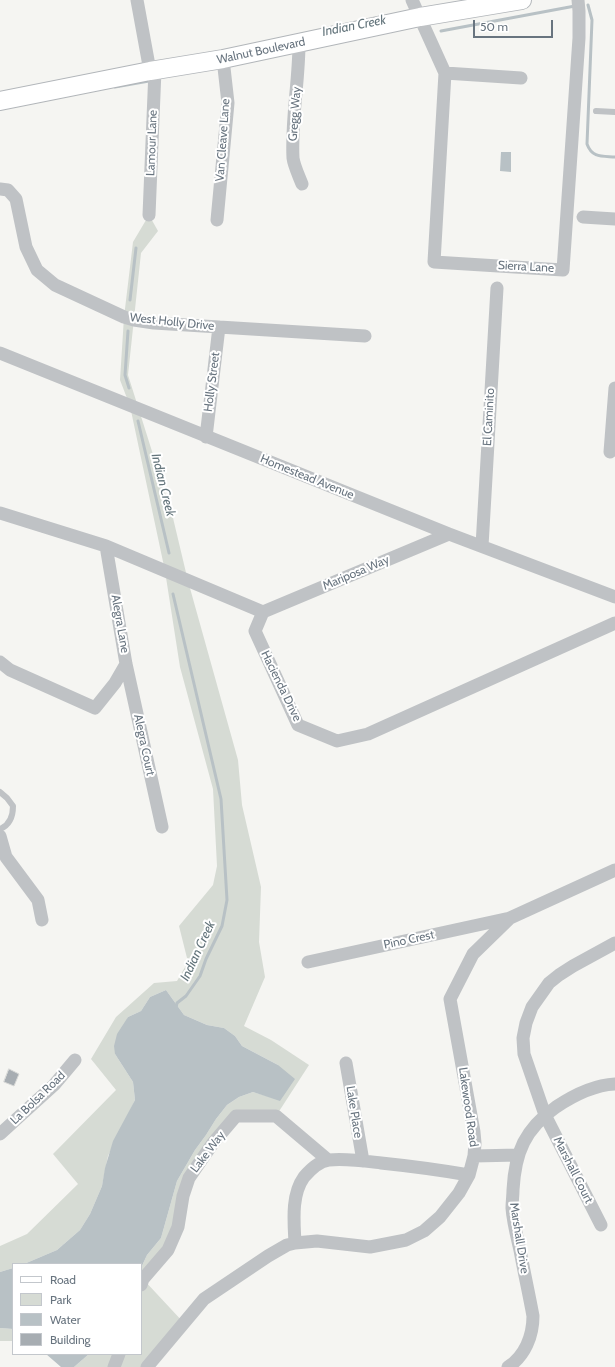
<!DOCTYPE html>
<style>
body{margin:0}
#map{position:relative;width:615px;height:1367px;overflow:hidden;background:#f5f5f2;font-family:Cabin,sans-serif}
canvas{display:block}
.legend{position:absolute;left:12px;top:1263px;width:130px;height:92px;box-sizing:border-box;background:#fff;border:1px solid #c3c7cc;margin:0;padding:5px 7px;list-style:none;font-size:12px;color:#68747f}
.legend li{display:flex;align-items:center;gap:8px;height:20px}
.legend b{width:20px;border:1px solid #c3c7cc}
.scale{position:absolute;left:473px;top:20px;width:80px;height:18px;box-sizing:border-box;border:2px solid #68747f;border-top:0;padding-left:5px;font-size:12px;line-height:14px;white-space:nowrap;color:#68747f;-webkit-text-stroke:3px #fff;paint-order:stroke}
</style>
<div id="map">
<canvas width="615" height="1367"></canvas>
<ul class="legend">
<li><b style="height:5px;background:#fff"></b>Road</li>
<li><b style="height:11px;background:#d6dbd4"></b>Park</li>
<li><b style="height:11px;background:#b8c1c5"></b>Water</li>
<li><b style="height:11px;background:#a7adb2"></b>Building</li>
</ul>
<div class="scale">50 m</div>
</div>
<script>
const g = document.querySelector('canvas').getContext('2d');
g.lineJoin = 'round';
function fillPath(path, color) { g.fillStyle = color; g.fill(path, 'evenodd'); }
function stroke(path, color, width, dash) { g.strokeStyle = color; g.lineWidth = width; g.lineCap = dash ? 'butt' : 'round'; g.setLineDash(dash || []); g.stroke(path); }
function label(font, color, halo, rows, align = 'center') {
  g.font = font + ' Cabin,sans-serif'; g.lineWidth = 4; g.setLineDash([]); g.textBaseline = 'middle'; g.strokeStyle = halo; g.fillStyle = color; for (const [text, x, y, turn = 0] of rows) {
    g.save(); g.translate(x, y); g.rotate((+turn || 0) * Math.PI / 180); g.textAlign = isNaN(turn) ? turn : align; if (halo) g.strokeText(text, 0, 0); g.fillText(text, 0, 0); g.restore();
  }
}
const green = new Path2D(`
 M149,215L158,231L141,253L128,375L173,518L188,581L238,760L242,805L261,887L259,942L265,977L244,1026L271,1040L309,1065L276,1116H236L189,1178L178,1227L143,1279L184,1323L147,1367H74L89,1354H141V1268L147,1255L161,1238L177,1181L195,1150L206,1135L216,1119L227,1105L239,1097L253,1092L280,1100L278,1065L242,1046L235,1036L224,1028L207,1025L184,1015L166,990L150,997L141,1011L128,1017L115,1054L133,1082L135,1100L108,1156L102,1186L90,1214L80,1230L57,1250L24,1264H13V1268L0,1272V1246L27,1234L78,1184L53,1154L116,1090L91,1059L116,1017L154,983L177,981L188,962L179,926L213,885L217,866L213,789L180,667L165,571L130,406L120,380L124,317L133,242Z
 M0,1328L13,1329V1341H0Z`);
const water = new Path2D(`
 M501,152H511V172L500,171Z
 M166,990L184,1015L207,1025L224,1028L235,1036L242,1046L278,1065L295,1079L280,1101L253,1092L239,1097L227,1105L216,1119L206,1135L195,1150L177,1181L161,1238L147,1255L141,1268V1264H24L57,1250L80,1230L90,1214L102,1186L105,1168L113,1141L135,1100L133,1082L115,1054L114,1046L117,1034L128,1017L141,1011L150,997Z
 M13,1268V1329L0,1328V1272Z
 M46,1354H89L74,1367H61Z`);
const stream = new Path2D(`
 M588,5L592,20L587,144C592,158 602,156 615,157
 M441,31L575,6
 M115,87L149,81
 M130,300L136,248
 M128,331L125,375L129,388
 M138,421L169,553
 M173,594L221,799L227,900L222,926L206,959L200,976L186,996L177,1003L176,1008`);
const building = new Path2D(`
 M9,1069L19,1074L14,1086L4,1082Z`);
const lane = new Path2D(`
 M596,111L615,112
 M0,792L7,798L13,806C13,816 10,825 0,829`);
const street = new Path2D(`
 M137,0L150,71
 M412,0L445,73L434,262L563,270L579,38V11L578,0
 M299,43C299,81 291,120 293,158C294,166 299,176 302,184
 M445,73L521,78
 M0,189L8,190L16,199L26,247L37,270L55,285L124,317L134,320L154,323L365,336
 M149,215L155,70
 M583,217L615,219
 M217,220L228,103L223,59
 M0,353L449,534L615,597
 M206,437L219,327
 M610,452L615,388
 M0,513L106,546L263,612L255,631L298,725L337,741L368,734L615,623
 M106,546L126,664L162,827
 M482,546L497,288
 M263,612L449,534
 M0,662L10,670L95,708L115,683L126,664
 M0,836L6,857L38,900L42,920
 M308,962L510,918
 M346,1063L363,1161
 M0,1134L54,1085L75,1060
 M474,1156L518,1155
 M601,1225L545,1115L524,1054L523,1038L526,1023L532,1007L549,983L559,975L573,966L615,943
 M295,1243C294,1222 291,1195 304,1177C310,1170 320,1161 329,1160C345,1158 365,1161 381,1163C410,1166 440,1170 469,1175
 M141,1285L143,1279L168,1250L178,1227L183,1196L189,1178L213,1143L236,1116H276L328,1160
 M114,1367L119,1354
 M147,1367L204,1299L268,1256L287,1245L295,1243L317,1241L370,1247L406,1240L424,1231L440,1217L459,1193L469,1175L474,1156L475,1143L474,1132L450,999L473,954L510,918L615,870
 M508,1367C525,1356 533,1336 533,1316C529,1294 524,1272 520,1250C517,1237 513,1222 512,1208C512,1202 513,1196 513,1190C515,1152 525,1129 556,1107C574,1095 593,1085 615,1084`);
const secondary = new Path2D(`
 M0,101L150,71L223,59L420,17L522,0`);
const streetNames = [
 ["Walnut Boulevard",261,51,-12],
 ["Gregg Way",295,114,-86],
 ["Van Cleave Lane",223,140,-86],
 ["Lamour Lane",152,143,-88],
 ["Sierra Lane",526,267,3],
 ["West Holly Drive",172,322,6],
 ["Holly Street",212,382,-83],
 ["El Caminito",489,417,-87],
 ["Homestead Avenue",307,477,22],
 ["Mariposa Way",356,573,-23],
 ["Alegra Lane",120,624,80],
 ["Hacienda Drive",281,686,64],
 ["Alegra Court",144,745,78],
 ["Pino Crest",409,940,-12],
 ["La Bolsa Road",38,1098,-44],
 ["Lakewood Road",468,1107,82],
 ["Lake Place",354,1112,81],
 ["Lake Way",208,1152,-53],
 ["Marshall Court",573,1170,63],
 ["Marshall Drive",519,1238,81]
];
const waterNames = [
 ["Indian Creek",354,26,-11],
 ["Indian Creek",163,485,76],
 ["Indian Creek",198,951,-65]
];
fillPath(green, '#d6dbd4');
fillPath(water, '#b8c1c5');
stroke(stream, '#b8c1c5', 3);
fillPath(building, '#a7adb2');
stroke(building, '#d6d7d5', 1);
stroke(secondary, '#b2b6ba', 20);
stroke(lane, '#bfc2c5', 6);
stroke(street, '#bfc2c5', 13);
stroke(secondary, '#fff', 18);
label('12px', '#68747f', '#fff', streetNames);
label('italic 13px', '#64757c', '#fff', waterNames);
</script>
